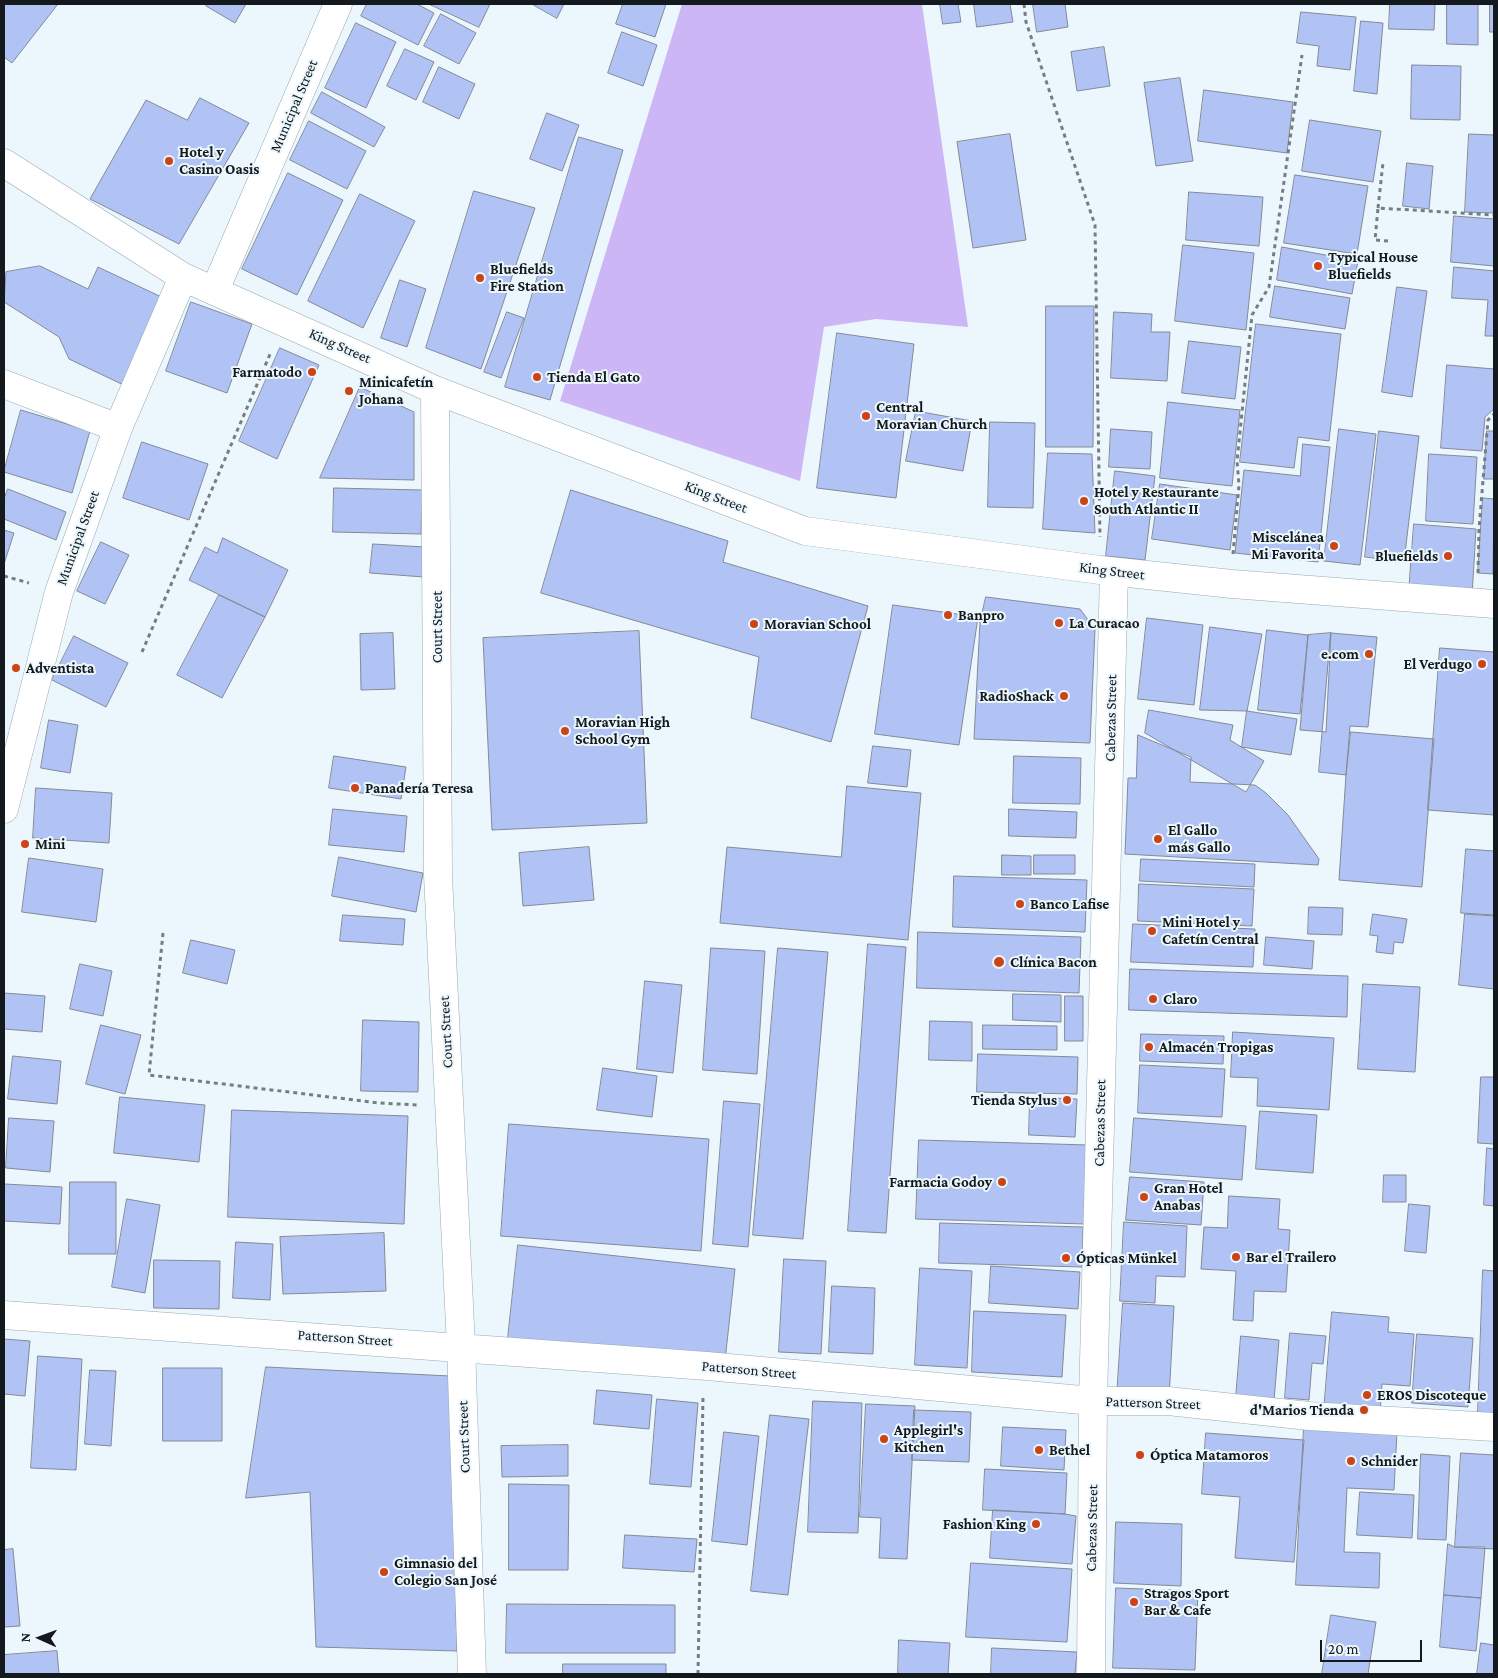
<!DOCTYPE html>
<meta charset="utf-8">
<style>
body{margin:0}
#map{position:relative;width:1498px;height:1678px;overflow:hidden;background:#ecf7fd;font-family:"Crimson Pro",serif}
canvas{display:block}
.frame{position:absolute;inset:0;border:5px solid #13191c;pointer-events:none}
.north{position:absolute;left:15px;top:1613px;width:50px;height:50px;-webkit-text-stroke:4px #ecf7fd;paint-order:stroke;rotate:272deg;font-size:14px;font-weight:700;line-height:20px;text-align:center;color:#13191c}
.north::after{content:'';display:block;margin:auto;width:18px;height:22px;background:#13191c;clip-path:polygon(50% 0,100% 100%,50% 72%,0 100%)}
.scale{position:absolute;left:1320px;top:1640px;width:102px;height:22px;box-sizing:border-box;border:2px solid #13191c;border-top:0;padding-left:6px;font-size:15px;line-height:18px;white-space:nowrap;color:#13191c;-webkit-text-stroke:4px #ecf7fd;paint-order:stroke}
</style>
<div id="map">
<canvas width="1498" height="1678"></canvas>
<div class="frame"></div>
<div class="north">N</div>
<div class="scale">20 m</div>
</div>
<script>
const g = document.querySelector('canvas').getContext('2d');
g.lineJoin = 'round';
function fillPath(path, color) { g.fillStyle = color; g.fill(path, 'evenodd'); }
function stroke(path, color, width, dash) { g.strokeStyle = color; g.lineWidth = width; g.lineCap = dash ? 'butt' : 'round'; g.setLineDash(dash || []); g.stroke(path); }
function label(font, color, halo, rows, align = 'center') {
  g.font = font + ' "Crimson Pro",serif'; g.lineWidth = 4; g.setLineDash([]); g.textBaseline = 'middle'; g.strokeStyle = halo; g.fillStyle = color; for (const [text, x, y, turn = 0] of rows) {
    g.save(); g.translate(x, y); g.rotate((+turn || 0) * Math.PI / 180); g.textAlign = isNaN(turn) ? turn : align; if (halo) g.strokeText(text, 0, 0); g.fillText(text, 0, 0); g.restore();
  }
}
const green = new Path2D(`
 M682,4H922L968,327L876,319L824,327L800,481L560,401Z`);
const building = new Path2D(`
 M4,4H58L12,63L4,57Z
 M207,4H246L235,23L206,6Z
 M367,4H417L434,13L418,45L361,16Z
 M429,4H490L479,27Z
 M532,4H564L557,18Z
 M623,4H666L655,37L616,24Z
 M940,4H958L961,22L943,24Z
 M974,4H1010L1013,22L977,27Z
 M1033,4H1065L1068,27L1037,32Z
 M1390,4H1435L1434,30L1389,29Z
 M1447,4H1478V45L1447,44Z
 M1490,4H1494V32H1490Z
 M1301,12L1356,17L1350,70L1317,66L1319,46L1297,43Z
 M441,14L476,33L459,64L424,46Z
 M1361,21L1383,23L1377,94L1354,91Z
 M356,23L396,42L366,108L325,88Z
 M622,32L657,45L643,86L608,73Z
 M1104,47L1110,86L1077,91L1071,52Z
 M405,49L434,62L416,100L387,86Z
 M1412,65L1461,66L1460,120L1411,119Z
 M439,67L475,84L459,119L423,102Z
 M1180,78L1193,161L1156,166L1144,83Z
 M1204,90L1293,102L1287,153L1198,141Z
 M322,92L385,127L374,147L311,113Z
 M200,98L249,123L179,244L90,199L146,100L187,120Z
 M547,113L579,125L562,171L530,159Z
 M1310,120L1381,131L1373,182L1302,171Z
 M309,121L366,151L347,189L290,160Z
 M1010,134L1026,240L973,248L957,142Z
 M1469,134L1494,135V213L1465,212Z
 M579,137L623,150L550,400L505,387Z
 M1407,163L1433,166L1429,209L1403,206Z
 M288,173L343,200L297,295L242,269Z
 M1295,175L1368,186L1357,254L1284,243Z
 M474,191L535,208L481,369L426,348Z
 M1189,192L1263,197L1259,246L1186,240Z
 M360,194L415,221L363,328L308,301Z
 M1454,216L1494,219V266L1451,262Z
 M1183,245L1254,253L1246,330L1175,321Z
 M1282,247L1358,261L1352,294L1277,280Z
 M40,266L88,289L98,267L172,302L132,389L69,359L59,337L4,302L6,272Z
 M1454,267L1494,271V336H1485L1488,300L1452,298Z
 M400,280L426,289L407,347L381,338Z
 M1275,286L1350,298L1345,329L1270,317Z
 M1397,287L1427,291L1412,397L1382,392Z
 M191,302L252,324L227,393L166,371Z
 M1046,306H1094L1093,447H1046Z
 M507,312L524,318L501,378L484,372Z
 M1114,312L1152,314L1151,332H1170L1167,381L1111,378Z
 M1256,324L1341,334L1329,441L1298,437L1294,468L1240,462Z
 M837,333L914,344L896,498L817,488Z
 M1189,341L1241,347L1235,399L1182,393Z
 M280,348L319,365L277,459L239,441Z
 M1447,365L1494,369V409L1485,417L1482,451L1441,448Z
 M360,387L414,412V480L320,478Z
 M1168,402L1240,410L1232,486L1160,478Z
 M21,410L90,431L72,493L4,472Z
 M916,411L972,421L963,471L906,461Z
 M990,422L1035,423L1033,508L988,507Z
 M1111,429L1152,432L1150,469L1109,467Z
 M1339,429L1376,434L1360,565L1324,561Z
 M1379,431L1419,436L1404,562L1365,557Z
 M1487,431H1494V479H1484Z
 M142,442L208,464L189,520L123,498Z
 M1303,444L1330,447L1318,562L1235,553L1244,470L1300,476Z
 M1048,453L1092,454L1095,533L1043,529Z
 M1429,454L1477,457L1473,524L1426,521Z
 M1115,471L1155,476L1145,560L1106,556Z
 M1160,484L1237,495L1230,550L1152,539Z
 M334,488L422,490L421,534L333,532Z
 M8,489L66,512L56,540L4,519V499Z
 M571,490L728,541L723,562L868,606L831,742L751,718L759,657L541,593Z
 M1483,498L1494,499L1493,574L1478,573Z
 M1414,524L1476,529L1472,596L1409,592Z
 M4,530L14,533L4,564Z
 M223,538L288,570L265,617L189,580L205,547L217,553Z
 M101,542L129,555L105,604L77,591Z
 M373,544L425,547L424,577L370,573Z
 M219,595L265,617L222,698L177,675Z
 M986,597L1080,609L1095,629L1090,743L974,739L980,622Z
 M893,605L978,617L959,745L875,734Z
 M1147,618L1203,625L1194,705L1138,699Z
 M1210,627L1262,634L1247,711L1200,710Z
 M1267,630L1308,635L1300,714L1258,710Z
 M639,631L647,823L492,830L483,638Z
 M393,633L395,689L361,690L360,634Z
 M1331,633L1326,732L1300,730L1308,635Z
 M1331,633L1377,637L1368,727L1350,726L1346,775L1319,772Z
 M74,636L128,663L106,707L52,680Z
 M1440,648L1494,652V815L1428,810Z
 M1149,710L1233,725L1230,740L1264,761L1246,792L1145,733Z
 M1247,711L1297,719L1291,755L1242,747Z
 M49,720L78,725L70,773L41,768Z
 M1351,732L1434,739L1422,887L1339,880L1346,775Z
 M1138,735L1191,757L1190,782L1255,785L1266,793L1288,815L1319,859L1318,865L1125,854L1128,778H1136Z
 M873,746L911,750L907,787L868,783Z
 M334,756L406,767L401,799L329,788Z
 M1014,756L1081,758L1080,804L1013,803Z
 M847,786L921,793L908,940L720,923L727,847L841,857Z
 M36,788L112,793L109,843L33,838Z
 M333,809L407,816L404,852L329,845Z
 M1009,809L1077,812L1076,838L1009,836Z
 M589,847L594,900L523,906L519,853Z
 M1466,849L1494,851V915L1461,913Z
 M1002,855L1031,856V875H1002Z
 M1034,855H1075V874H1034Z
 M339,857L423,873L416,912L332,896Z
 M29,858L103,869L96,922L22,912Z
 M1141,859L1255,864L1254,887L1140,881Z
 M954,876L1087,880L1085,932L953,927Z
 M1139,884L1254,889L1252,926L1138,921Z
 M1309,907L1343,908L1342,935L1308,934Z
 M1373,914L1407,919L1403,943L1394,942L1393,954L1376,952L1378,936L1370,935Z
 M1465,914L1494,916V989L1459,985Z
 M343,915L405,919L403,945L340,941Z
 M1133,924L1255,929L1253,967L1131,962Z
 M918,932L1081,937L1079,993L917,988Z
 M1266,937L1314,941L1312,969L1264,965Z
 M191,940L235,950L227,984L183,973Z
 M868,944L906,947L886,1233L848,1231Z
 M711,948L765,951L757,1074L703,1070Z
 M778,948L828,952L803,1239L753,1235Z
 M80,964L112,971L103,1016L70,1009Z
 M1130,969L1348,976L1347,1017L1129,1010Z
 M645,981L682,985L673,1073L637,1069Z
 M1363,984L1420,987L1415,1072L1358,1069Z
 M4,993L45,996L42,1032L4,1029Z
 M1013,994L1061,995V1022L1013,1020Z
 M1065,996H1083V1041H1065Z
 M363,1020L419,1022L418,1092L361,1091Z
 M930,1021L972,1022V1061L929,1060Z
 M101,1025L141,1035L125,1094L86,1084Z
 M983,1025L1057,1026V1050L983,1049Z
 M1233,1032L1334,1038L1329,1110L1257,1106L1258,1078L1231,1077Z
 M1141,1034L1224,1036L1223,1064L1140,1061Z
 M978,1054L1078,1057L1077,1094L977,1092Z
 M13,1056L61,1061L57,1104L8,1099Z
 M1140,1065L1225,1069L1222,1117L1138,1113Z
 M603,1068L657,1076L652,1117L597,1110Z
 M1481,1077H1494V1144L1478,1143Z
 M120,1097L205,1105L199,1162L114,1153Z
 M1030,1097L1077,1099L1075,1137L1029,1135Z
 M724,1101L760,1104L748,1247L713,1244Z
 M232,1110L408,1116L404,1224L228,1217Z
 M1260,1111L1317,1115L1313,1173L1256,1169Z
 M9,1118L54,1121L50,1172L6,1168Z
 M1134,1118L1246,1126L1242,1180L1130,1172Z
 M509,1124L709,1139L701,1251L501,1236Z
 M919,1140L1088,1145L1086,1224L916,1219Z
 M1487,1148L1494,1149V1206L1484,1205Z
 M1384,1175H1406V1202H1383Z
 M1130,1177L1204,1182L1201,1225L1126,1220Z
 M70,1182H116V1254H69Z
 M4,1184L62,1187L60,1224L4,1221Z
 M1229,1196L1280,1199L1278,1229L1290,1230L1286,1292L1254,1291L1253,1321L1233,1320L1236,1271L1201,1269L1204,1227L1227,1228Z
 M127,1199L160,1205L145,1293L112,1287Z
 M1409,1204L1430,1206L1426,1253L1405,1251Z
 M1124,1222L1187,1226L1185,1277L1156,1276L1155,1303L1120,1301Z
 M940,1223L1083,1227L1082,1267L939,1263Z
 M384,1233L386,1291L283,1294L280,1237Z
 M236,1242L273,1244L270,1300L233,1298Z
 M518,1245L735,1269L725,1361L508,1338Z
 M784,1259L826,1261L821,1354L779,1352Z
 M154,1260L220,1261L219,1309L154,1308Z
 M991,1266L1080,1272L1078,1309L989,1303Z
 M920,1268L972,1271L967,1368L915,1365Z
 M1483,1270L1494,1271V1414L1478,1413Z
 M832,1286L875,1288L873,1354L829,1352Z
 M1123,1303L1174,1306L1169,1399L1117,1396Z
 M974,1311L1066,1315L1062,1377L972,1372Z
 M1332,1312L1389,1317L1388,1332L1414,1334L1410,1386L1382,1384L1380,1415L1324,1411Z
 M1290,1333L1326,1336L1323,1364L1312,1363L1309,1400L1285,1398Z
 M1417,1334L1473,1338L1468,1407L1412,1403Z
 M1241,1336L1279,1340L1274,1401L1236,1398Z
 M4,1339L30,1341L25,1396L4,1394Z
 M38,1356L82,1359L76,1470L31,1468Z
 M266,1367L450,1376L457,1651L316,1647L310,1492L246,1498Z
 M163,1368H222V1441H163Z
 M90,1370L116,1371L111,1446L85,1444Z
 M597,1390L652,1395L649,1429L594,1424Z
 M657,1399L698,1403L691,1487L650,1484Z
 M813,1401L862,1403L858,1533L808,1532Z
 M866,1404L915,1406L907,1559L879,1558L881,1518L860,1517Z
 M914,1410L971,1412L969,1462L912,1460Z
 M770,1415L809,1419L788,1595L751,1591Z
 M1003,1427L1066,1430L1064,1470L1001,1466Z
 M1304,1427L1397,1432L1394,1490L1347,1488L1344,1552L1380,1553L1379,1588L1296,1585Z
 M724,1432L759,1436L747,1545L712,1541Z
 M1206,1433L1304,1440L1294,1562L1235,1558L1240,1497L1202,1494Z
 M568,1445V1476L502,1477L501,1446Z
 M1461,1453L1494,1455V1549L1455,1547Z
 M1421,1454L1450,1456L1446,1540L1418,1539Z
 M985,1469L1067,1473L1065,1514L983,1510Z
 M509,1484L569,1485L568,1570H509Z
 M1360,1492L1414,1495L1412,1538L1357,1535Z
 M993,1510L1065,1514L1076,1516L1072,1564L990,1558Z
 M1116,1522L1182,1524L1181,1586L1114,1583Z
 M625,1535L697,1539L694,1572L623,1568Z
 M1448,1544L1455,1547H1485L1481,1598L1444,1595Z
 M13,1549L20,1626L4,1627V1550Z
 M971,1563L1072,1569L1067,1642L966,1637Z
 M1116,1588L1198,1591L1195,1670L1113,1668Z
 M1444,1595L1481,1598L1476,1651L1440,1647Z
 M507,1604L675,1605V1653H506Z
 M1331,1615L1376,1622L1368,1674H1322Z
 M899,1640L950,1643L948,1674H898Z
 M1481,1643L1494,1645V1674H1477Z
 M992,1648L1077,1652L1075,1674H991Z
 M57,1651L59,1674H4V1655Z
 M563,1664H666V1674H563Z`);
const path = new Path2D(`
 M1024,4L1026,22L1095,225L1100,537
 M1378,208L1383,163
 M1388,241L1375,240L1378,208L1494,215
 M1233,554L1239,485L1237,461L1252,315L1269,287L1302,55
 M1478,573L1479,529L1488,420L1494,414
 M4,576L29,583
 M142,652L271,352
 M163,933L149,1075L379,1103L419,1105
 M698,1674L703,1397`);
const minor = new Path2D(`
 M4,163L183,277L435,390L805,531L1100,570L1232,584L1494,604
 M215,290L338,4
 M4,384L118,428
 M435,390L438,875L461,1346L472,1674
 M4,809L59,592L118,428L183,277
 M4,1315L707,1366L1093,1401H1168L1309,1416L1494,1427
 M1091,1674L1093,1401L1114,572`);
const markers = [
 [169,161,5,"#cb4316"],
 [1318,266,5,"#cb4316"],
 [480,278,5,"#cb4316"],
 [312,372,5,"#cb4316"],
 [537,377,5,"#cb4316"],
 [349,391,5,"#cb4316"],
 [866,416,5,"#cb4316"],
 [1084,501,5,"#cb4316"],
 [1334,546,5,"#cb4316"],
 [1448,556,5,"#cb4316"],
 [948,615,5,"#cb4316"],
 [1059,623,5,"#cb4316"],
 [754,624,5,"#cb4316"],
 [1369,654,5,"#cb4316"],
 [1482,664,5,"#cb4316"],
 [16,668,5,"#cb4316"],
 [1064,696,5,"#cb4316"],
 [565,731,5,"#cb4316"],
 [355,788,5,"#cb4316"],
 [1158,839,5,"#cb4316"],
 [25,844,5,"#cb4316"],
 [1020,904,5,"#cb4316"],
 [1152,931,5,"#cb4316"],
 [999,962,6,"#cb4316"],
 [1153,999,5,"#cb4316"],
 [1149,1047,5,"#cb4316"],
 [1067,1100,5,"#cb4316"],
 [1002,1182,5,"#cb4316"],
 [1144,1197,5,"#cb4316"],
 [1236,1257,5,"#cb4316"],
 [1066,1258,5,"#cb4316"],
 [1367,1395,5,"#cb4316"],
 [1364,1410,5,"#cb4316"],
 [884,1439,5,"#cb4316"],
 [1039,1450,5,"#cb4316"],
 [1140,1455,5,"#cb4316"],
 [1351,1461,5,"#cb4316"],
 [1036,1524,5,"#cb4316"],
 [384,1572,5,"#cb4316"],
 [1134,1602,5,"#cb4316"]
];
const streetNames = [
 ["Municipal Street",294,106,-67],
 ["King Street",340,346,24],
 ["King Street",716,497,21],
 ["Municipal Street",78,538,-70],
 ["King Street",1112,571,7],
 ["Court Street",437,627,-90],
 ["Cabezas Street",1111,718,-89],
 ["Court Street",446,1032,-93],
 ["Cabezas Street",1100,1123,-89],
 ["Patterson Street",345,1338,4],
 ["Patterson Street",749,1370,5],
 ["Patterson Street",1153,1403,2],
 ["Court Street",464,1437,-92],
 ["Cabezas Street",1092,1528,-89]
];
const poiNames = [
 ["Hotel y",179,152],
 ["Casino Oasis",179,169],
 ["Typical House",1328,257],
 ["Bluefields",1328,274],
 ["Bluefields",490,269],
 ["Fire Station",490,286],
 ["Farmatodo",302,372,"right"],
 ["Tienda El Gato",547,377],
 ["Minicafetín",359,382],
 ["Johana",359,399],
 ["Central",876,407],
 ["Moravian Church",876,424],
 ["Hotel y Restaurante",1094,492],
 ["South Atlantic II",1094,509],
 ["Miscelánea",1324,537,"right"],
 ["Mi Favorita",1324,554,"right"],
 ["Bluefields",1438,556,"right"],
 ["Banpro",958,615],
 ["La Curacao",1069,623],
 ["Moravian School",764,624],
 ["e.com",1359,654,"right"],
 ["El Verdugo",1472,664,"right"],
 ["Adventista",26,668],
 ["RadioShack",1054,696,"right"],
 ["Moravian High",575,722],
 ["School Gym",575,739],
 ["Panadería Teresa",365,788],
 ["El Gallo",1168,830],
 ["más Gallo",1168,847],
 ["Mini",35,844],
 ["Banco Lafise",1030,904],
 ["Mini Hotel y",1162,922],
 ["Cafetín Central",1162,939],
 ["Clínica Bacon",1010,962],
 ["Claro",1163,999],
 ["Almacén Tropigas",1159,1047],
 ["Tienda Stylus",1057,1100,"right"],
 ["Farmacia Godoy",992,1182,"right"],
 ["Gran Hotel",1154,1188],
 ["Anabas",1154,1205],
 ["Bar el Trailero",1246,1257],
 ["Ópticas Münkel",1076,1258],
 ["EROS Discoteque",1377,1395],
 ["d'Marios Tienda",1354,1410,"right"],
 ["Applegirl's",894,1430],
 ["Kitchen",894,1447],
 ["Bethel",1049,1450],
 ["Óptica Matamoros",1150,1455],
 ["Schnider",1361,1461],
 ["Fashion King",1026,1524,"right"],
 ["Gimnasio del",394,1563],
 ["Colegio San José",394,1580],
 ["Stragos Sport",1144,1593],
 ["Bar & Cafe",1144,1610]
];
fillPath(green, '#cdb6f6');
fillPath(building, '#b0c3f4');
stroke(building, '#838998', 1);
stroke(minor, '#99a9b4', 29);
stroke(path, '#757d82', 3, [4, 4]);
stroke(minor, '#fff', 28);
for (const [x, y, r, color] of markers) { const dot = new Path2D(); dot.arc(x, y, r, 0, 2 * Math.PI); g.fillStyle = color; g.fill(dot); stroke(dot, '#ecf7fd', 2); }
label('15px', '#13191c', '#ecf7fd', streetNames);
label('bold 15px', '#13191c', '#ecf7fd', poiNames, 'left');
</script>
